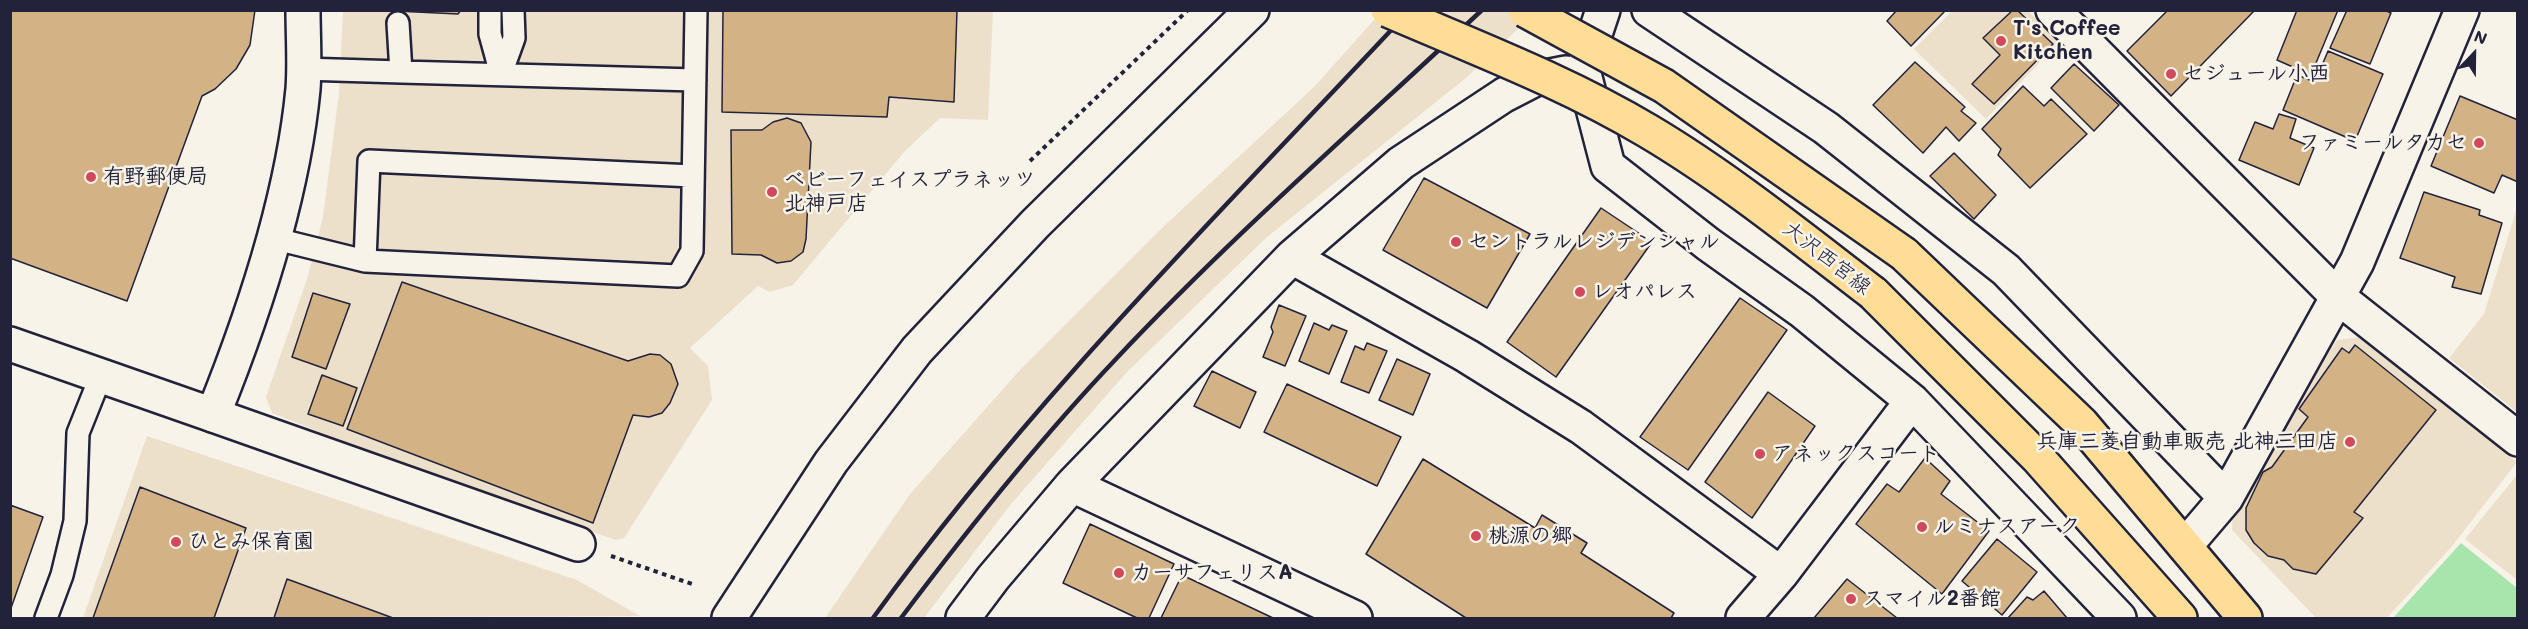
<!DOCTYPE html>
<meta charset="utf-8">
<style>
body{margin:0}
#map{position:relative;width:2528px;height:629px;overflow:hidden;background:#f7f3e8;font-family:Mali,sans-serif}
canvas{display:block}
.frame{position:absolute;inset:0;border:12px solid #22223b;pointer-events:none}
.north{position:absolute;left:2444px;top:24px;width:60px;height:60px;-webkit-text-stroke:4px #f7f3e8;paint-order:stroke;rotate:22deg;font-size:16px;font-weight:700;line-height:24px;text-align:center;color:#22223b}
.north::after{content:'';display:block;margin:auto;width:21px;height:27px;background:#22223b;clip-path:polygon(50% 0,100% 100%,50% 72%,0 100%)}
</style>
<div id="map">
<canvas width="2528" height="629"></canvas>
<div class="frame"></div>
<div class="north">N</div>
</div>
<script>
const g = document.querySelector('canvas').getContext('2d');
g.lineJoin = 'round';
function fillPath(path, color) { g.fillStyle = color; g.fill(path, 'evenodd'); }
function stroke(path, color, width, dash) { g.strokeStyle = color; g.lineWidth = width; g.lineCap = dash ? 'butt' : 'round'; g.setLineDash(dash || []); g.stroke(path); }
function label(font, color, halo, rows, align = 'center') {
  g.font = font + ' Mali,"Klee One",sans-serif'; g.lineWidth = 5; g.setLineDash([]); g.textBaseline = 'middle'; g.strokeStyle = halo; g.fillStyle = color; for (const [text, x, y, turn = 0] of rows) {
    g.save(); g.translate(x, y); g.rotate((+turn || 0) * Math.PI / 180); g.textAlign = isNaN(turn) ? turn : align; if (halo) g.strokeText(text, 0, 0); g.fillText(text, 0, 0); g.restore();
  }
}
const built = new Path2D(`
 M343,11H993L988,120L940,118L904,152L793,285L770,292L758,286L690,348L708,366L712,400L624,538L616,540L431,476L272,413L266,397L307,279L323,217L339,93Z
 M1382,11H1537L1466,78L1267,237L1127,372L1011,504L924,618H825L910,494L1019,371L1164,226L1314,87Z
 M1952,11H2028L2060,41L1986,119L1914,49Z
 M2516,211L2518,212L2517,412L2449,358L2484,314Z
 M2362,337L2517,462L2453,545L2387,618H2316L2232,530L2233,502L2337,340Z
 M147,436L577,580L640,616L83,618Z
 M2517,475L2518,580H2517L2465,539Z`);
const green = new Path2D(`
 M2461,543L2517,588V618H2393Z`);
const building = new Path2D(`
 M10,10H255L250,45L236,69L215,89L202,96L127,301L10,258Z
 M375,10H461L458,14Z
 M723,10H957L954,102L889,97L887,117L722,112Z
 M1897,10H1946L1911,46L1887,21Z
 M2013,10H2017L2053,44L1994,104L1972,84L2000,55L1983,38Z
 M2168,10H2255L2171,96L2127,51Z
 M2297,10H2338L2311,75L2277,60Z
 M2347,10H2384L2391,13L2370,64L2330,48Z
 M2328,51L2383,74L2355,141L2283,110L2297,75L2315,82Z
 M1915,62L1965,107L1961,111L1976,123L1959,141L1946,127L1923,153L1873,105Z
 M2074,64L2119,105L2094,131L2051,88Z
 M2023,86L2044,106L2051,99L2087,134L2030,188L1998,155L2001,149L1982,129Z
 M2460,96L2518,120V182L2502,175L2494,193L2431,166Z
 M2279,114L2296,119L2290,138L2314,148L2299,185L2239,160L2255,122L2273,129Z
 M787,118L801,123L811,142L806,239L803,252L791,261L777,263L761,255L732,254L731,130H762L773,122Z
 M1954,153L1996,195L1974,219L1930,176Z
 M1424,178L1530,234L1487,308L1383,250Z
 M2424,192L2480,210L2479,215L2502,223L2481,294L2452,287L2455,277L2400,258Z
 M1601,208L1652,242L1556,377L1507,342Z
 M402,282L628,361L650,354L660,355L671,364L678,384L670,403L662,413L649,417L633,415L593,523L347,429Z
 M313,293L350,304L326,369L292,357Z
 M1740,298L1787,330L1688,470L1640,437Z
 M1279,305L1306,316L1285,366L1263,357L1273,332L1271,327Z
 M1314,323L1329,330L1332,325L1347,331L1329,374L1299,361Z
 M1367,343L1387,351L1369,393L1341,382L1355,346L1364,350Z
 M2355,345L2436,410L2354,512L2363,518L2316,574L2293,569L2284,560L2268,556L2254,543L2246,530V508L2263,472L2272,467L2308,417L2299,409L2342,348L2349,353Z
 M1397,359L1430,374L1413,415L1379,400Z
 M1212,371L1256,392L1240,428L1194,406Z
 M322,375L357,388L343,426L308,414Z
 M1287,384L1401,437L1377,486L1264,432Z
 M1768,392L1815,426L1752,518L1705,482Z
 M1925,458L1950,481L1941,494L1989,531L1942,594L1856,524L1887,484L1899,492Z
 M1423,459L1535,528L1542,515L1587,543L1581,553L1674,613L1671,618H1466L1366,554Z
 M140,487L246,528L214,618H93Z
 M10,505L43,517L10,611Z
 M1090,524L1174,564L1149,618H1137L1063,583Z
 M1997,539L2037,572L2002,615L1962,581Z
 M1182,575L1273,618H1161Z
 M287,579L393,618H274Z
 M1847,579L1897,618H1814Z
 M2044,591L2067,618H2008L2027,597L2033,600Z`);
const path = new Path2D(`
 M1030,161L1188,10
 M611,556L692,584`);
const lane = new Path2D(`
 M490,10V34L501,74
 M398,23L401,72L695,80
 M303,69L401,72
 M501,74L514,38L513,10
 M272,238L365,261L678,276L692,251L696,10
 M365,261L369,161L693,176
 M46,618L62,575L75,521L78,433L100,378`);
const street = new Path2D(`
 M1603,10L1583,70L1608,166L1708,244L1802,311L1912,401L2119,618
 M1649,10L1826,128L2006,270L2226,498
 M2053,10L2338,297L2518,439
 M1292,257L1467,356L1581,427L1781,574
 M213,415L578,544
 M1072,485L1355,618
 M2185,546L2226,498L2357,262L2462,10
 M963,618L993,578L1072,485L1292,257L1401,163L1504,95L1535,79L1566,73
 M1743,618L1781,574L1912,401`);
const secondary = new Path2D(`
 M10,344L213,415C253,316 293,195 303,89C305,63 303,36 303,10
 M729,618L831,462L917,350L1035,224L1252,10`);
const primary = new Path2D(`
 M1904,254L2082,424L2245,618
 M1873,293L2037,457L2180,618`);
const rail = new Path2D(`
 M873,618C1031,399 1225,208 1410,10
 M901,618C968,529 1038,441 1115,360C1231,237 1358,126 1482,10`);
const primaryBridge = new Path2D(`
 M1388,10C1476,48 1566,82 1648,131C1727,178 1800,237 1873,293
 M1525,10L1664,86L1904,254`);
const markers = [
 [2001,41,6,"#d1495b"],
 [2171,74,6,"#d1495b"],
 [2479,143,6,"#d1495b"],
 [91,177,6,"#d1495b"],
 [772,192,6,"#d1495b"],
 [1456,242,6,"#d1495b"],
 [1580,292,6,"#d1495b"],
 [2350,442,6,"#d1495b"],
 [1760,454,6,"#d1495b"],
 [1922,527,6,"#d1495b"],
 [1476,536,6,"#d1495b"],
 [176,542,6,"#d1495b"],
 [1119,573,6,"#d1495b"],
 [1851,599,6,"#d1495b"]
];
const poiNames = [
 ["T's Coffee",2013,29],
 ["Kitchen",2013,53],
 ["セジュール小西",2183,74],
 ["ファミールタカセ",2467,143,"right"],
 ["有野郵便局",103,177],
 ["ベビーフェイスプラネッツ",784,180],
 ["北神戸店",784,204],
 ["セントラルレジデンシャル",1468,242],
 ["レオパレス",1592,292],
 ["兵庫三菱自動車販売 北神三田店",2338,442,"right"],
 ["アネックスコート",1772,454],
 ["ルミナスアーク",1934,527],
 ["桃源の郷",1488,536],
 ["ひとみ保育園",188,542],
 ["カーサフェリスA",1131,573],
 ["スマイル2番館",1863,599]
];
const streetNames = [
 ["大沢西宮線",1827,258,38]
];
fillPath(built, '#ece0cb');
fillPath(green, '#a7e5ad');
fillPath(building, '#d3b386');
stroke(building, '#22223b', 1.5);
stroke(lane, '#22223b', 26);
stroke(street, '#22223b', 38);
stroke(secondary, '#22223b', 38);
stroke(primary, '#22223b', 38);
stroke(path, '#22223b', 4, [4.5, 4.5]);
stroke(lane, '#f7f3e8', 21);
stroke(street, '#f7f3e8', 33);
stroke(secondary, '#f7f3e8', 33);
stroke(primary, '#fedd96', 33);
stroke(rail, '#22223b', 4.5);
stroke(primaryBridge, '#22223b', 38, []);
stroke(primaryBridge, '#fedd96', 33);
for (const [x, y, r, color] of markers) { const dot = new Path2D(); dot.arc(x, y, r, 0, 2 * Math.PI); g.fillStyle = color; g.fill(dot); stroke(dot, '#f7f3e8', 2); }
label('bold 21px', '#22223b', '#f7f3e8', poiNames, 'left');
label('21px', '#22223b', '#f7f3e8', streetNames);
</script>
